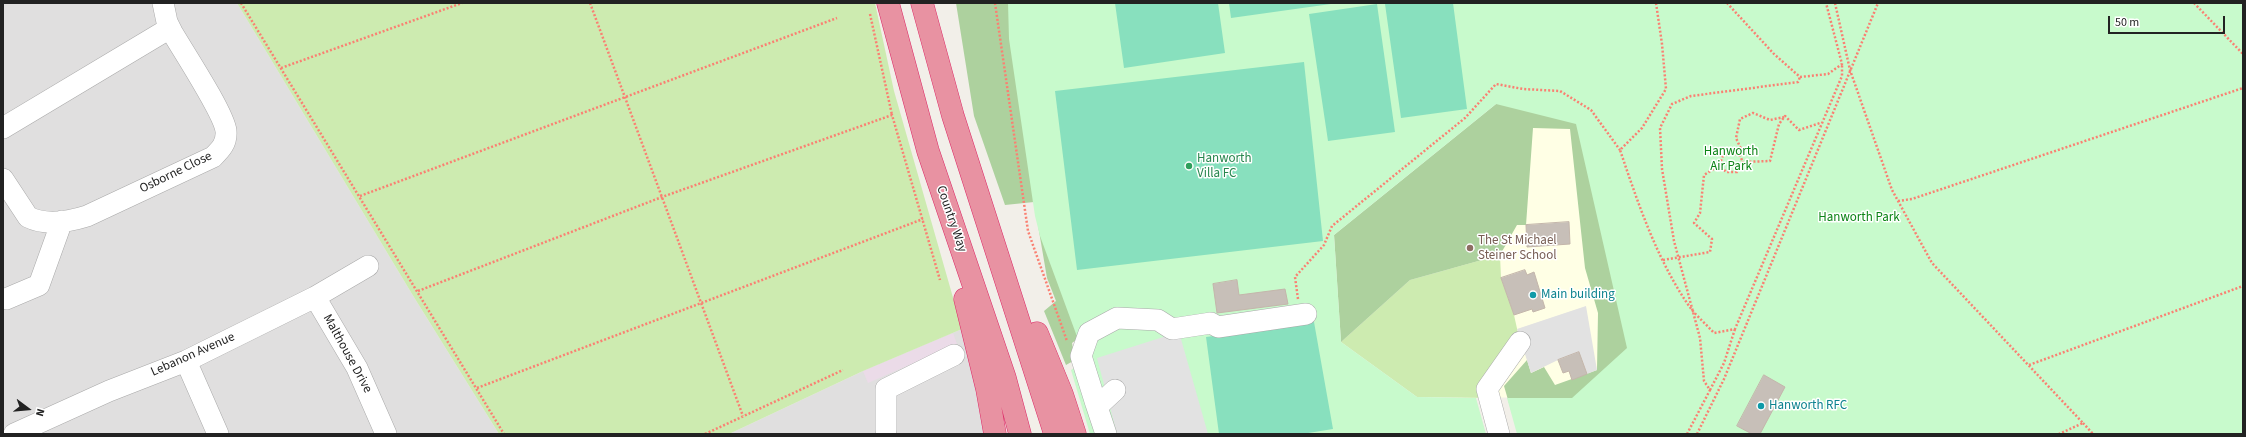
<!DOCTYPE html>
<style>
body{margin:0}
#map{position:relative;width:2246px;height:437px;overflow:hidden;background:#f2efe9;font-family:"Source Sans 3",sans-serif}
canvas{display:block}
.frame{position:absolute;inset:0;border:4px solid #222;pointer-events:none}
.north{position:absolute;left:8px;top:389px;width:40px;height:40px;-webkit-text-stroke:3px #fff;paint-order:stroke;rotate:106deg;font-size:11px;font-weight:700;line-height:16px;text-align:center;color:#222}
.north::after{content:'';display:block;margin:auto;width:14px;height:18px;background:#222;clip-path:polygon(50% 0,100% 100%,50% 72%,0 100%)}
.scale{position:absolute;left:2108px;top:16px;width:117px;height:18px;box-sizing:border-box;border:2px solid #222;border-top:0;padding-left:5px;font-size:12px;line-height:14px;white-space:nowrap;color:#222;-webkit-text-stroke:3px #fff;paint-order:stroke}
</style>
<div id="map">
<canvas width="2246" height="437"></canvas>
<div class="frame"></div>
<div class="north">N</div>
<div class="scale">50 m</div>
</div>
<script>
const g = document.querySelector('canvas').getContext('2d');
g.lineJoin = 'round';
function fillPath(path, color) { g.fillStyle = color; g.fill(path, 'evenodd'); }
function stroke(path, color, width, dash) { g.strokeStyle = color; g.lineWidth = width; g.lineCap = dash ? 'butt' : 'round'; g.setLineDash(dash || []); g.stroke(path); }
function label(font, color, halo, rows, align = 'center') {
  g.font = font + ' "Source Sans 3",sans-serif'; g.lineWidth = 3; g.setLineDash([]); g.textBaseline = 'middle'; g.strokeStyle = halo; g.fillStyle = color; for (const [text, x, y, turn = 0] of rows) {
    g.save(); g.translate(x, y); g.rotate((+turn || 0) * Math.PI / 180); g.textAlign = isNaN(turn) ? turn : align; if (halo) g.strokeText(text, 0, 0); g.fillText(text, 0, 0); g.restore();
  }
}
const residential = new Path2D(`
 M3,3H237L412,294L499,434H3Z
 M962,329L986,434H729L863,371Z`);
const industrial = new Path2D(`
 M953,333L957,344L868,383L863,371Z`);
const education = new Path2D(`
 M1496,104L1576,124L1627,348L1572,398L1417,397Z`);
const grass = new Path2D(`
 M237,3H875L894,91L962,329L863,371L729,434H499L412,294Z
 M1500,255L1501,278L1514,315L1520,342L1489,398L1417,397L1341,342L1410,280Z`);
const forest = new Path2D(`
 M956,3H1025L1083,335L1072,343L1075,360L1066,365L1044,311L1056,301L1047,278L1034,202L1005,205L974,116Z
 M1537,20L1678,385L1518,434L1504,386L1527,360L1531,373L1544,367L1555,385L1597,370L1598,313L1585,268L1570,129L1533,128L1526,225H1517L1500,255L1410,280L1341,342L1334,235L1496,104Z`);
const park = new Path2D(`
 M1008,3H2243V434H1517L1507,398H1572L1627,348L1576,124L1496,104L1334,235L1341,342L1417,397L1476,398L1486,434H1090L1071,370L1086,361L1040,236L1035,216L1009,39Z`);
const pitch = new Path2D(`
 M1115,3H1218L1225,53L1124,68Z
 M1229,3H1338L1231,18Z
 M1396,3H1453L1467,109L1401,118L1385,4Z
 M1377,4L1395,132L1328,141L1309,14Z
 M1304,62L1323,241L1077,270L1055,91Z
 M1314,322L1333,429L1302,434H1219L1206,337Z`);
const parking = new Path2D(`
 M1586,306L1597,370L1587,374L1579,353L1558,360L1531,373L1517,329Z
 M1179,332L1208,434H1117L1097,358Z`);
const building = new Path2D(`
 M1569,222L1570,244L1527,247L1526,225Z
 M1525,270L1527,275L1534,272L1545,308L1533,312L1532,309L1514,315L1501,278Z
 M1237,280L1239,295L1285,289L1288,304L1217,313L1213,284Z
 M1579,352L1587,374L1572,380L1569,371L1563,373L1558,360Z
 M1764,375L1785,387L1760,434H1752L1737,426Z`);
const path = new Path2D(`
 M241,3L504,434
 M590,3L743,416
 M995,3L1028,231L1067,341
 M1656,3L1662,44L1666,89L1642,128L1620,150C1638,203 1656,257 1687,303C1694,314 1705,323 1714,333L1735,329L1842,76V64
 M1727,3L1774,54L1800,77L1828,74L1842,64L1826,3
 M1835,3L1850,70L1892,190L1932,263L2083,423L2059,434
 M2194,3L2243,54
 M870,14L892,115
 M281,68L462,3
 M1740,156L1741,149L1736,138L1740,119L1753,113L1770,120L1784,117
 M1720,165L1722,157L1730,151L1740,156L1743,162
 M360,196L837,18
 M1898,201L1912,199L2243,88
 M1663,260L1710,252L1712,239L1694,223L1700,213L1704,175L1720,165L1726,172H1737L1743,162L1770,161L1779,124L1785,116L1799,130L1820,123
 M418,291L662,197L892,115L940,280
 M1298,299L1295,277L1324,245L1332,226L1465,118L1496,84L1523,89L1560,91L1591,110L1620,150
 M2029,365L2243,286
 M477,388L923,219
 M1710,390L1724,363L1735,329
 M2083,423L2093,434
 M705,434L843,370
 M1687,434L1710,390L1704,381L1700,338L1674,241L1662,169L1660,128L1672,104L1691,96L1798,82L1800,77
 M1697,434L1724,379L1878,3`);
const minor = new Path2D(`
 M3,128L170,28
 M3,179L28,217C46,226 68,222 87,216L213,157C221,149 227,143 226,131C224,113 183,51 172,32L167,22L163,3
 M315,297L357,368L386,434
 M6,299L39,285L62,221
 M186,361L218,434
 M1096,404L1081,356L1089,333L1117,318L1158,320L1172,329L1211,323L1218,327L1306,314
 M886,430V389L954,355
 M14,434L109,391L186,361L315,297L368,266
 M1106,434L1096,404L1101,403L1115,390
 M1499,434L1487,389L1520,342`);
const highway = new Path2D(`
 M888,3L928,151L1005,378L1020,434
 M922,3L953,116L1055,434
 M965,299L987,389L995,434
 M1037,333L1062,394L1075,434`);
const markers = [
 [1189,166,4,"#2e9e5b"],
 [1470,248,4,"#8d6e63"],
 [1533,295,4,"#0f9aa8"],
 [1761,406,4,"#0f9aa8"]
];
const parkNames = [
 ["Hanworth",1731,152],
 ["Air Park",1731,167],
 ["Hanworth Park",1859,218]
];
const leisureNames = [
 ["Hanworth",1197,159],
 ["Villa FC",1197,174]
];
const streetNames = [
 ["Osborne Close",176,173,-26],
 ["Country Way",951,219,71],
 ["Malthouse Drive",347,354,61],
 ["Lebanon Avenue",193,355,-24]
];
const educationNames = [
 ["The St Michael",1478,241],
 ["Steiner School",1478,256]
];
const cultureNames = [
 ["Main building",1541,295],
 ["Hanworth RFC",1769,406]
];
fillPath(residential, '#e0dfdf');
fillPath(industrial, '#ebdbe8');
fillPath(education, '#ffffe5');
fillPath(grass, '#cdebb0');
fillPath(forest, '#add19e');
fillPath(park, '#c8facc');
fillPath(pitch, '#88e0be');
fillPath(parking, '#e2e2e2');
fillPath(building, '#c7bfb8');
stroke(building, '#c4b6ab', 1);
stroke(minor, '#a9a9a9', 22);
stroke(highway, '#dc2a67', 23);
stroke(path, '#fa8072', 2.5, [2, 2]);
stroke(minor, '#fff', 21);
stroke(highway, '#e892a2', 22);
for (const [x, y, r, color] of markers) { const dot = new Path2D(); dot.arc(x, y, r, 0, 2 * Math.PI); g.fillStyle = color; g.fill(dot); stroke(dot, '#fff', 1.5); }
label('13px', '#0c8416', '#fff', parkNames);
label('13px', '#27864d', '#fff', leisureNames, 'left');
label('13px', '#222', '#fff', streetNames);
label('13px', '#785e54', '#fff', educationNames, 'left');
label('13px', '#0d838f', '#fff', cultureNames, 'left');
</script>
